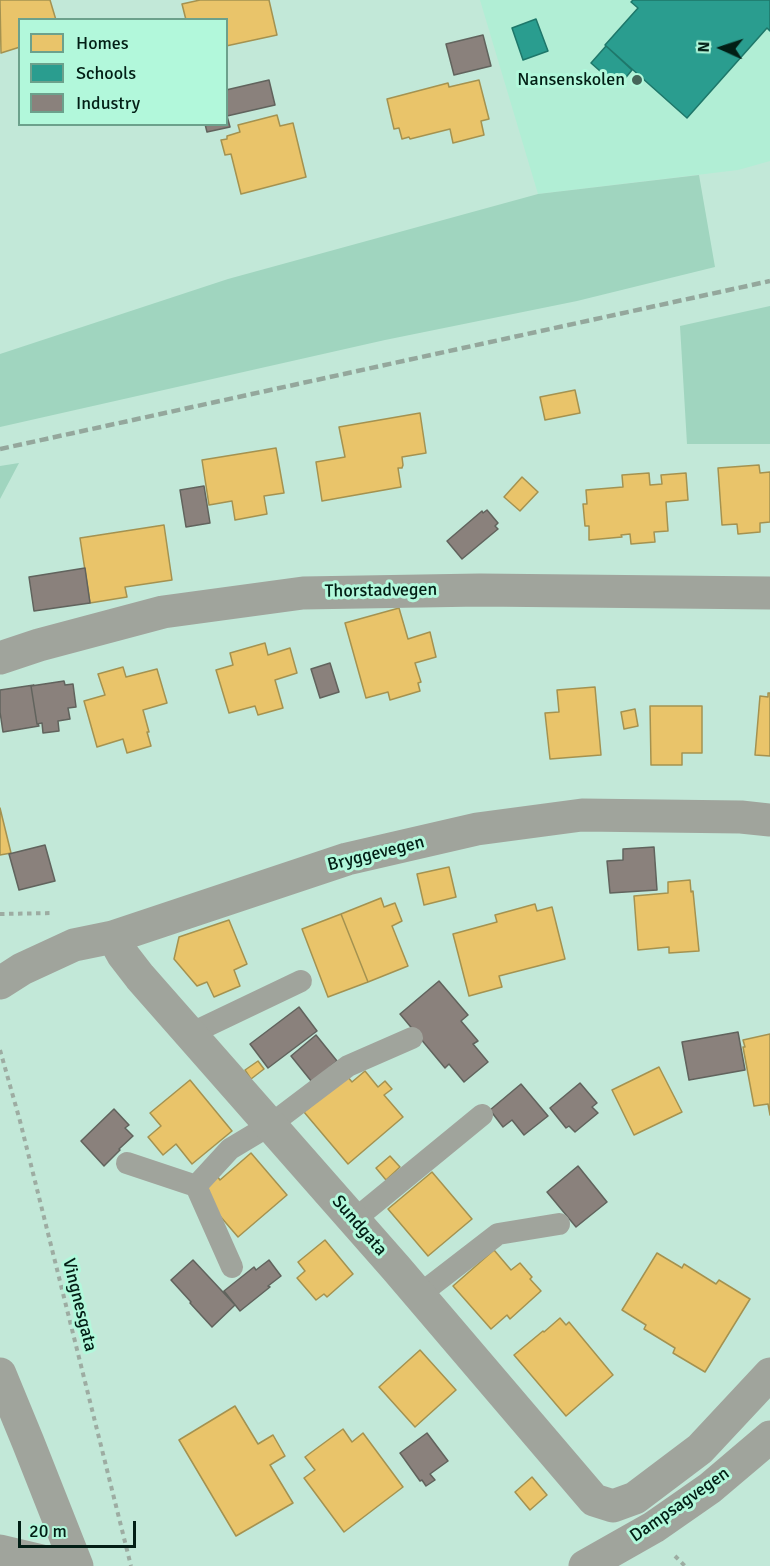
<!DOCTYPE html>
<style>
body{margin:0}
#map{position:relative;width:770px;height:1566px;overflow:hidden;background:#c2e8d8;font-family:Signika,sans-serif}
canvas{display:block}
.legend{position:absolute;left:18px;top:18px;width:210px;height:108px;box-sizing:border-box;background:#b2f8db;border:2px solid #6ca18c;margin:0;padding:8px 10px;list-style:none;font-size:18px;color:#021e15}
.legend li{display:flex;align-items:center;gap:12px;height:30px}
.legend b{width:30px;border:2px solid #6ca18c}
.north{position:absolute;left:692px;top:18px;width:60px;height:60px;-webkit-text-stroke:4px #b2f8db;paint-order:stroke;rotate:273deg;font-size:16px;font-weight:700;line-height:24px;text-align:center;color:#021e15}
.north::after{content:'';display:block;margin:auto;width:21px;height:27px;background:#021e15;clip-path:polygon(50% 0,100% 100%,50% 72%,0 100%)}
.scale{position:absolute;left:18px;top:1521px;width:118px;height:27px;box-sizing:border-box;border:3px solid #021e15;border-top:0;padding-left:8px;font-size:18px;line-height:21px;white-space:nowrap;color:#021e15;-webkit-text-stroke:4px #b2f8db;paint-order:stroke}
</style>
<div id="map">
<canvas width="770" height="1566"></canvas>
<ul class="legend">
<li><b style="height:16px;background:#e9c46a"></b>Homes</li>
<li><b style="height:16px;background:#2a9d8f"></b>Schools</li>
<li><b style="height:16px;background:#8a817c"></b>Industry</li>
</ul>
<div class="north">N</div>
<div class="scale">20 m</div>
</div>
<script>
const g = document.querySelector('canvas').getContext('2d');
g.lineJoin = 'round';
function fillPath(path, color) { g.fillStyle = color; g.fill(path, 'evenodd'); }
function stroke(path, color, width, dash) { g.strokeStyle = color; g.lineWidth = width; g.lineCap = dash ? 'butt' : 'round'; g.setLineDash(dash || []); g.stroke(path); }
function label(font, color, halo, rows, align = 'center') {
  g.font = font + ' Signika,sans-serif'; g.lineWidth = 6; g.setLineDash([]); g.textBaseline = 'middle'; g.strokeStyle = halo; g.fillStyle = color; for (const [text, x, y, turn = 0] of rows) {
    g.save(); g.translate(x, y); g.rotate((+turn || 0) * Math.PI / 180); g.textAlign = isNaN(turn) ? turn : align; if (halo) g.strokeText(text, 0, 0); g.fillText(text, 0, 0); g.restore();
  }
}
const built = new Path2D(`
 M480,0H770V161L738,170L538,194Z`);
const green = new Path2D(`
 M699,175L715,267L577,301L385,340L0,427V354L228,279L538,194Z
 M770,306V444H687L680,326Z
 M19,463L0,499V466Z`);
const homes = new Path2D(`
 M0,0H50L56,20H20V47L1,53Z
 M200,0H269L277,35L226,46V20H186L182,4Z
 M479,80L489,119L481,121L484,135L453,143L450,129L410,139L409,137L402,139L399,128L394,129L387,99L448,83L449,87Z
 M277,115L280,126L293,123L306,177L241,194L231,154L225,155L221,140L227,139V136L240,132L238,125Z
 M575,390L580,413L545,420L540,397Z
 M420,413L426,453L402,457L403,465L402,468H398L401,487L322,501L316,462L345,457L339,427Z
 M276,448L284,493L264,496L267,514L235,520L232,501L209,505L202,460Z
 M759,465L760,473L770,472V522L760,523V532L738,534L737,524L722,525L718,468Z
 M649,473L650,485L662,484L661,475L686,473L688,500L666,502L668,531L654,532L655,542L631,544L630,534L621,535L622,537L589,540V526H585L583,504H587L586,490L623,487L622,475Z
 M522,477L538,492L520,511L504,497Z
 M164,525L172,580L125,587L127,597L90,603L80,538Z
 M399,608L408,639L430,632L436,657L415,663L421,682L418,683L420,691L390,700L388,692L366,698L345,623Z
 M265,643L268,655L290,648L297,673L275,680L283,708L258,715L255,706L229,713L216,670L233,665L230,653Z
 M123,667L126,677L157,669L167,703L143,710L149,732H147L151,746L127,753L123,739L97,747L84,701L105,695L98,674Z
 M595,687L601,755L550,759L545,713L559,712L557,690Z
 M768,693H770V756L755,755L760,696L768,697Z
 M650,706H702V753H682V765H651Z
 M635,709L638,726L624,729L621,712Z
 M0,808L11,853L0,855Z
 M449,867L456,897L424,905L417,874Z
 M690,880L691,892L693,891L699,951L669,953V947L638,950L634,896L668,893V882Z
 M381,898L384,907L395,903L402,921L392,926L408,966L368,982L341,914Z
 M535,904L537,911L552,907L565,959L499,976L502,987L469,996L453,934L497,922L495,915Z
 M341,914L368,982L328,997L302,929Z
 M229,920L247,964L234,970L240,986L214,997L207,982L197,986L174,959L179,937Z
 M770,1034V1115L768,1104L754,1106L743,1047H745L743,1040Z
 M258,1061L264,1069L251,1079L245,1070Z
 M659,1067L682,1112L634,1135L612,1090Z
 M365,1071L378,1087L385,1081L392,1089L384,1095L403,1117L348,1164L304,1112L347,1076L352,1082Z
 M190,1080L232,1131L192,1164L176,1144L163,1155L148,1137L161,1126L150,1113Z
 M251,1153L287,1195L238,1237L202,1195L205,1186L217,1176L220,1180Z
 M390,1156L400,1167L386,1180L376,1168Z
 M432,1172L472,1219L428,1256L388,1209Z
 M325,1240L353,1274L327,1297L324,1294L316,1300L297,1278L305,1271L298,1262Z
 M494,1250L511,1270L520,1263L532,1277L530,1279L541,1291L510,1319L507,1315L491,1329L453,1286Z
 M657,1253L682,1268L684,1264L716,1284L719,1280L750,1299L705,1372L673,1353L675,1348L644,1329L646,1325L622,1310Z
 M560,1318L566,1325L569,1322L613,1375L566,1416L514,1355L543,1331L544,1332Z
 M420,1350L456,1390L415,1427L379,1387Z
 M235,1406L258,1444L273,1435L285,1456L270,1465L293,1503L236,1536L179,1440Z
 M343,1429L352,1442L363,1433L403,1487L344,1532L304,1478L315,1470L305,1457Z
 M532,1477L547,1495L530,1510L515,1492Z`);
const schools = new Path2D(`
 M633,0H770V31L767,28L687,118L605,45L638,8L631,2Z
 M536,19L548,51L523,60L512,28Z
 M606,46L632,70L618,87L591,63Z`);
const industry = new Path2D(`
 M483,35L491,66L454,75L446,44Z
 M269,80L275,105L227,116L230,127L207,132L205,124H226V90Z
 M204,486L210,523L186,527L180,490Z
 M487,510L498,523L495,526L498,529L462,559L447,541L482,511L483,513Z
 M85,568L90,603L34,611L29,577Z
 M330,663L339,692L320,698L311,669Z
 M64,681L65,685L73,684L76,707L68,708L70,719L58,721L59,731L43,733L42,723L37,724L31,686Z
 M34,685L31,686L37,724H38L39,726L3,732L0,712V690Z
 M45,845L55,881L19,890L9,854Z
 M654,847L657,890L610,893L607,861L623,860V849Z
 M439,981L468,1015L461,1021L478,1041L473,1044L488,1062L464,1082L449,1064L445,1068L400,1014Z
 M299,1007L317,1031L268,1068L250,1044Z
 M738,1032L745,1070L689,1080L682,1042Z
 M316,1035L337,1061L312,1082L291,1056Z
 M580,1083L597,1103L592,1107L598,1113L575,1132L569,1126L566,1128L550,1108Z
 M521,1084L548,1116L524,1135L512,1120L503,1127L490,1110Z
 M114,1109L129,1125L125,1128L133,1136L119,1149L120,1150L104,1166L81,1141Z
 M578,1166L607,1202L576,1227L547,1192Z
 M193,1260L235,1305L212,1327L190,1303L191,1302L171,1280Z
 M269,1260L281,1276L268,1286L270,1287L240,1311L224,1291L254,1267L256,1270Z
 M427,1433L448,1461L430,1474L435,1480L426,1486L422,1480L420,1481L400,1453Z`);
const path = new Path2D(`
 M0,914L53,913
 M0,1050L20,1121L131,1566
 M675,1556L685,1566`);
const lane = new Path2D(`
 M190,1034L301,981
 M127,1163L196,1186L232,1267
 M196,1186L230,1149L270,1125L348,1066L412,1038
 M354,1220L482,1115
 M419,1295L498,1234L559,1224`);
const street = new Path2D(`
 M0,658L39,645L163,612L303,593L480,590L770,593
 M113,937L123,955L140,977L396,1268L594,1500L613,1506L635,1498L700,1449L770,1374
 M0,983L22,969L74,945L113,937L347,859L477,829L582,815L741,817L770,820
 M0,1374L28,1442L77,1566
 M0,1551L63,1566
 M585,1566L654,1527L710,1488L770,1437`);
const rail = new Path2D(`
 M0,449L770,281`);
const markers = [
 [637,80,6,"#456559"]
];
const poiNames = [
 ["Nansenskolen",625,80]
];
const streetNames = [
 ["Thorstadvegen",381,591,-1],
 ["Bryggevegen",376,854,-14],
 ["Sundgata",359,1226,49],
 ["Vingnesgata",79,1305,76],
 ["Dampsagvegen",680,1505,-35]
];
fillPath(built, '#b1eed5');
fillPath(green, '#a0d5bf');
fillPath(homes, '#e9c46a');
stroke(homes, '#a49250', 1.5);
fillPath(schools, '#2a9d8f');
stroke(schools, '#1e776a', 1.5);
fillPath(industry, '#8a817c');
stroke(industry, '#61635d', 1.5);
stroke(path, '#9daca2', 4, [4.5, 4.5]);
stroke(lane, '#a0a49c', 22);
stroke(street, '#a0a49c', 33);
stroke(rail, '#94a79c', 4.5, [9, 4.5]);
for (const [x, y, r, color] of markers) { const dot = new Path2D(); dot.arc(x, y, r, 0, 2 * Math.PI); g.fillStyle = color; g.fill(dot); stroke(dot, '#b2f8db', 2); }
label('18px', '#021e15', '#b2f8db', poiNames, 'right');
label('18px', '#021e15', '#b2f8db', streetNames);
</script>
